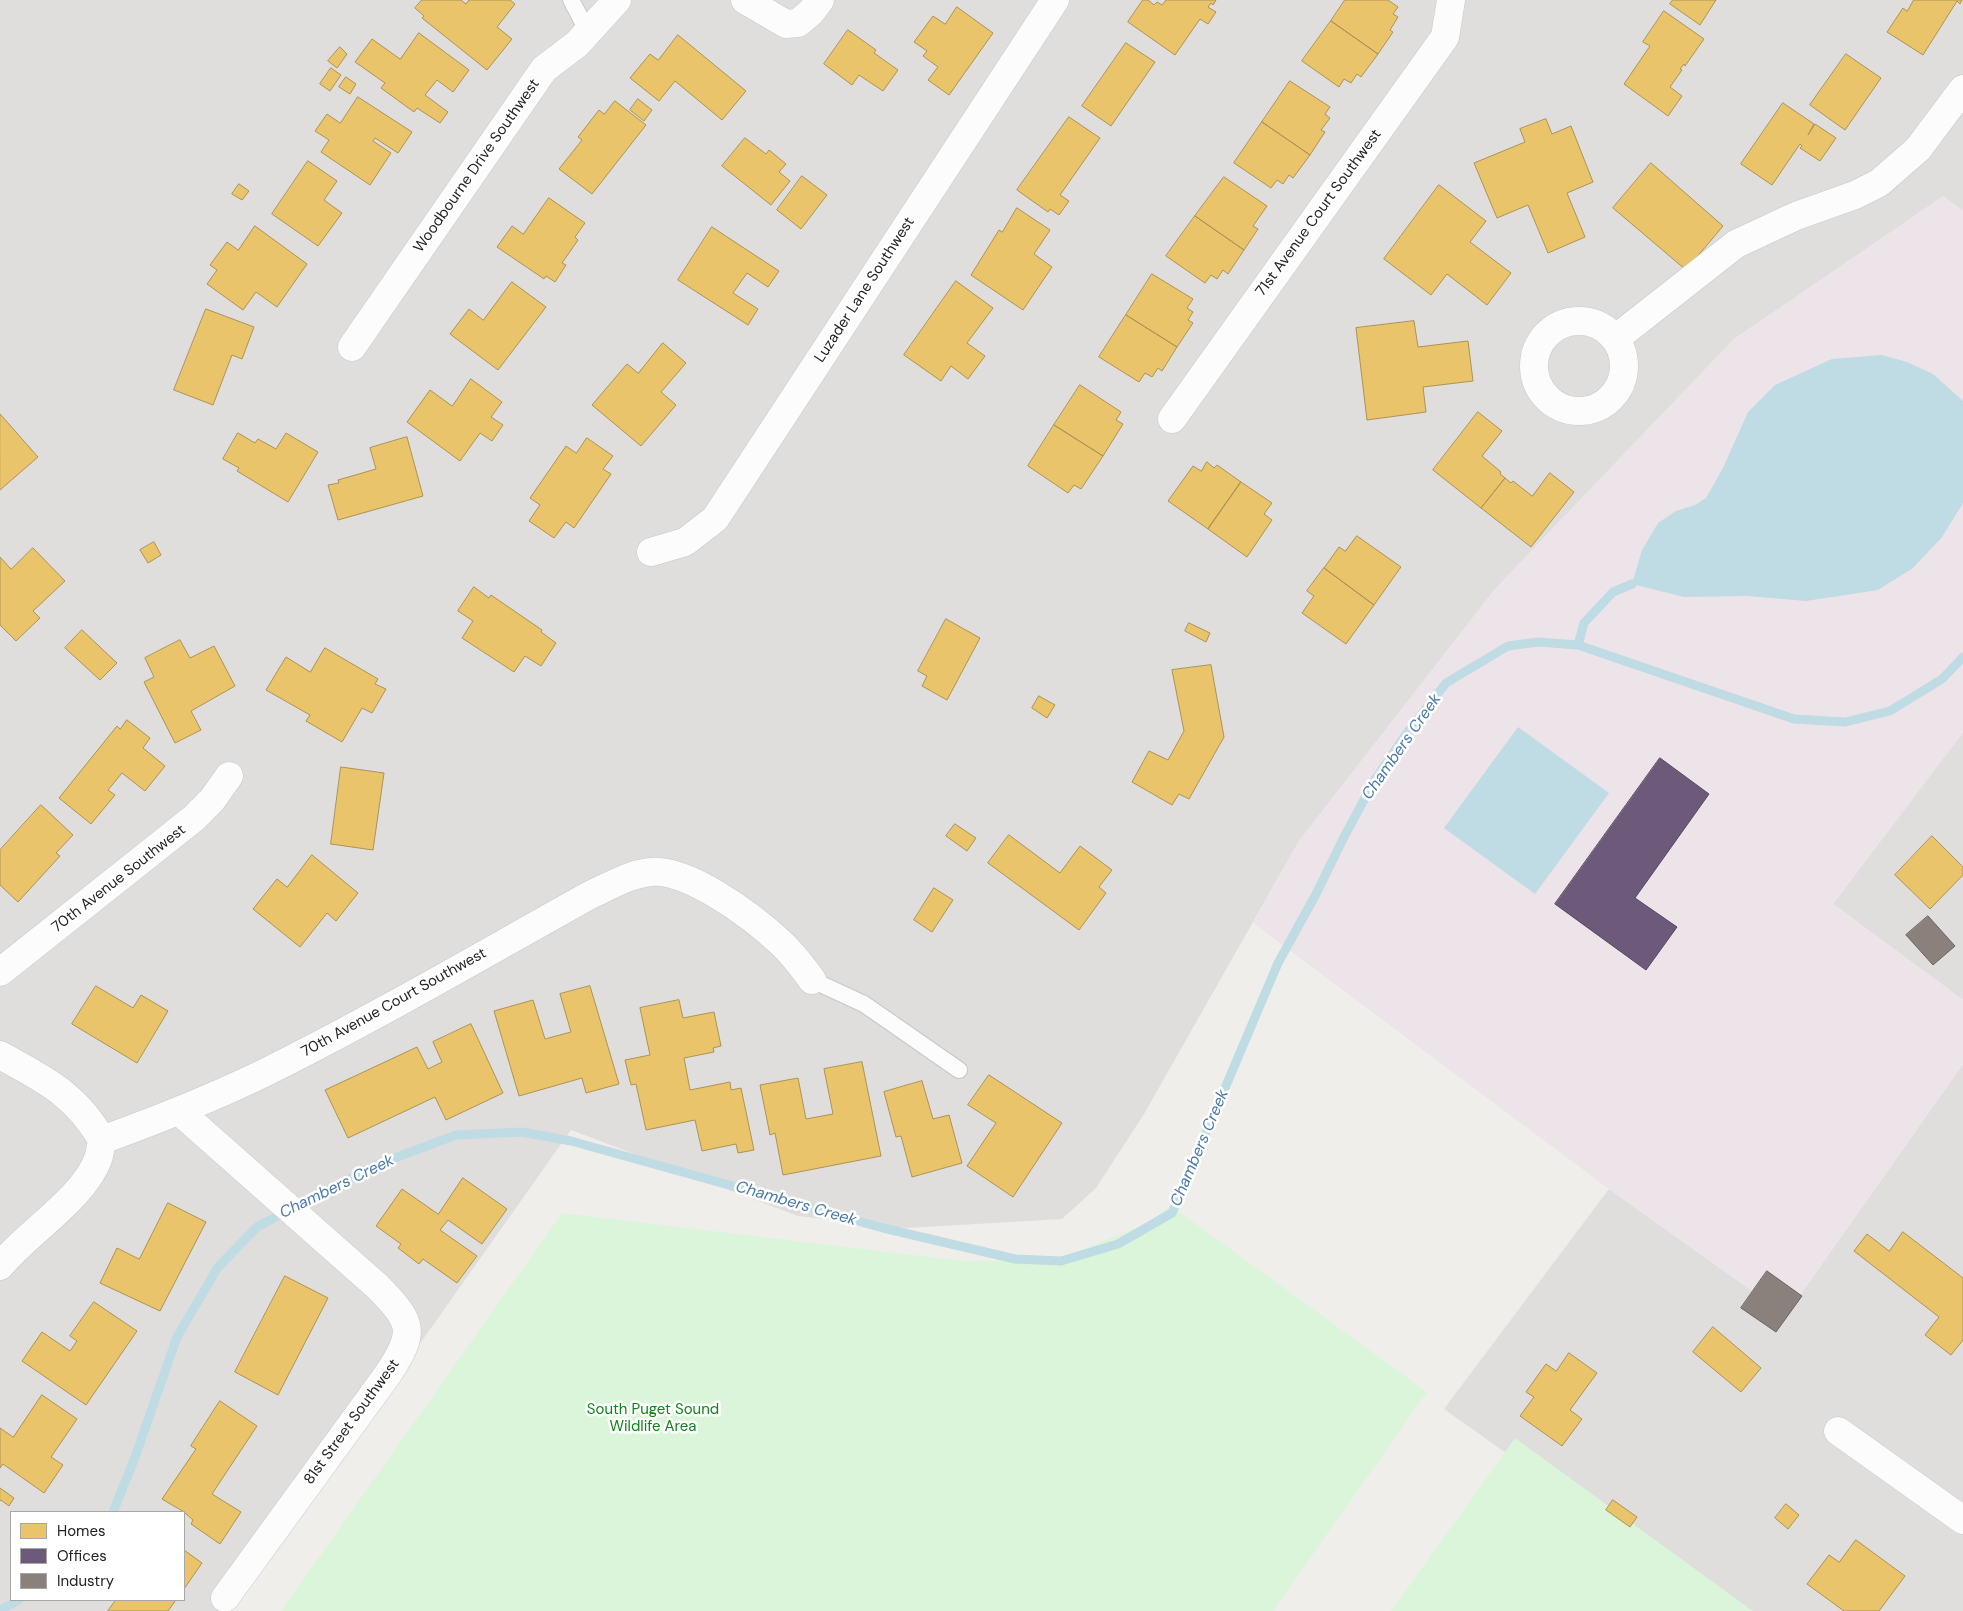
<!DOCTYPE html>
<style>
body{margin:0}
#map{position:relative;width:1963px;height:1611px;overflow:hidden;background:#f0eeeb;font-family:"DM Sans",sans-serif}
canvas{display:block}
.legend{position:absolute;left:10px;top:1511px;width:175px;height:90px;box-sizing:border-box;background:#fff;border:1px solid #a7a7a7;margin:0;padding:6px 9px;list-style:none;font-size:15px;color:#222}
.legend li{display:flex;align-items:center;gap:10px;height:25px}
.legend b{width:25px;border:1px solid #a7a7a7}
</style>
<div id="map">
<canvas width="1963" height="1611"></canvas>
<ul class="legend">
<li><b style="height:14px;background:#e9c46a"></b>Homes</li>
<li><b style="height:14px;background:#6d597a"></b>Offices</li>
<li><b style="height:14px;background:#8a817c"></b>Industry</li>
</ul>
</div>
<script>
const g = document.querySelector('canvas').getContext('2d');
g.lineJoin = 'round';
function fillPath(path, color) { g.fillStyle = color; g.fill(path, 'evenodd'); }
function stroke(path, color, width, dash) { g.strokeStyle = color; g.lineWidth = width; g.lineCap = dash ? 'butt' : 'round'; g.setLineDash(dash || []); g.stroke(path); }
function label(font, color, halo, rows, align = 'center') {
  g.font = font + ' "DM Sans",sans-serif'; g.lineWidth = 5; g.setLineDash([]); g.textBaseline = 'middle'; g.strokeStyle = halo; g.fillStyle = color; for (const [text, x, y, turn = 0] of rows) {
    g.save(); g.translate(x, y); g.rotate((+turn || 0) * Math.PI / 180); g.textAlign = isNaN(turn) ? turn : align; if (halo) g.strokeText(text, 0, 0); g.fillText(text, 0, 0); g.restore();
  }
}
const residential = new Path2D(`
 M0,0H1963V211L1943,197L1734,339L1495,589L1299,841L1144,1114L1096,1188L1062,1219L907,1228L798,1216L571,1130L231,1611H0ZM11,1512H184V1600H11Z
 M1963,732V1000L1833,904Z
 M1963,1064V1611H1728L1444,1409L1609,1189L1786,1315Z`);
const industrial = new Path2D(`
 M1943,196L1963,211V732L1833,904L1963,1000V1064L1786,1315L1609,1189L1253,923L1299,841L1495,589L1734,339Z`);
const park = new Path2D(`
 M1171,1206L1427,1392L1273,1611H281L562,1213L963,1261L1056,1260L1146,1224Z
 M1515,1438L1753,1611H1391Z`);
const water = new Path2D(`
 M1882,355L1907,362L1933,374L1963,401V503L1942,537L1913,568L1878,590L1806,601L1747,596L1684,597L1632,584L1642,550L1658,523L1676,511L1695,505L1706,498L1723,468L1748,412L1775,385L1832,359Z
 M1518,727L1609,793L1535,894L1444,828Z`);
const homes = new Path2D(`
 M422,0H461L466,4L469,0H510L515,4L497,27L512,39L487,70L422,18L424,16L415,8Z
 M1143,0H1148L1154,5L1157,2L1162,5L1166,0H1216L1213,5L1211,3L1208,7L1216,12L1208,24L1200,19L1175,55L1128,22Z
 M1345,0H1388L1398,7L1393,14L1398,17L1390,30L1393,32L1378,54L1331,21Z
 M1673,0H1716L1700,25L1670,4Z
 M1914,0H1962L1960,4L1957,1L1923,55L1887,32L1903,8L1907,11Z
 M957,7L993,33L949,95L928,80L938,67L923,56L927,51L914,42L933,16L945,24Z
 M1664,11L1704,39L1685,66L1684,64L1680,69L1682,70L1670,87L1682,96L1668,116L1624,84L1650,46L1643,42Z
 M1331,21L1378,54L1361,77L1357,74L1351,83L1344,79L1339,87L1302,61Z
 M848,30L876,50L874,53L898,70L883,91L859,75L852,85L824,64Z
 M419,33L469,70L453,92L437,80L425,95L448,112L440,123L417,108L414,112L381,88L385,83L355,62L372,39L400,59Z
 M678,35L746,91L722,120L675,81L659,101L630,78L650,54L658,60Z
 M1126,43L1155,62L1111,126L1082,106Z
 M340,47L347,54L337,68L328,61Z
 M1846,54L1881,78L1845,130L1810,105Z
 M331,68L341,75L330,91L320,84Z
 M346,77L356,84L350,94L339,87Z
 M1290,81L1330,107L1325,114L1330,118L1321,130L1325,132L1310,155L1262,122Z
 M358,97L412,132L398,153L375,138L373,141L391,153L370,185L321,152L329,140L315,131L327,114L340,123Z
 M638,99L652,110L644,121L630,110Z
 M615,101L646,125L592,194L559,169L582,140L578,137L599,110L604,114Z
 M1783,103L1814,124L1808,135L1815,124L1836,138L1820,161L1800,148L1802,146L1800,144L1772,185L1741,164Z
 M1069,117L1100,138L1060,195L1069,201L1059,215L1050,209L1048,212L1017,190Z
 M1546,119L1552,134L1571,126L1593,182L1567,193L1585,237L1548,253L1528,205L1497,218L1474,163L1525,142L1520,129Z
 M1262,122L1310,155L1293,178L1289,175L1283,184L1277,180L1271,188L1234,163Z
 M745,138L766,154L769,150L786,164L779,172L790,181L771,205L722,166Z
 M308,161L337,181L324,200L342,213L318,246L272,214Z
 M1651,163L1723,226L1686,270L1613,208Z
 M802,176L827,195L801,229L777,210Z
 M1224,177L1267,206L1253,226L1258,229L1244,250L1195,216Z
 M239,184L249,191L242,200L232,194Z
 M1439,185L1486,221L1470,242L1511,273L1487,305L1447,274L1431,295L1384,259Z
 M549,198L585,223L575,237L578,240L562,263L566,265L555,282L546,276L544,279L497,247L512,226L523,234Z
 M1017,208L1050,230L1034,254L1052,267L1023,310L971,275L999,230L1002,232Z
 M1195,216L1244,250L1228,274L1223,270L1217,279L1211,275L1205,283L1166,256Z
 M255,226L307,264L277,307L256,292L243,310L207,284L217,270L210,265L227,242L238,250Z
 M712,227L779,271L768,287L747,273L733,293L758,309L748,325L678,280Z
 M1152,274L1193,299L1187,308L1193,312L1188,320L1193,323L1177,347L1126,315Z
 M956,281L993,308L967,343L985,356L968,379L951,366L941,381L904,355Z
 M512,282L546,307L498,370L450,334L469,309L483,320Z
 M206,309L254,327L242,359L232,355L213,405L174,390Z
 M1126,315L1177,347L1162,371L1158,368L1152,377L1145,373L1139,382L1099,357Z
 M1414,321L1418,347L1468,341L1473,381L1423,387L1426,412L1367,420L1356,328Z
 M663,343L686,363L661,392L676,405L641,446L592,405L627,364L638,373Z
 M471,379L502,402L491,417L503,425L492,441L480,433L460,461L407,422L430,390L452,406Z
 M1080,385L1121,412L1116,420L1123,424L1103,456L1054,425Z
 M1478,412L1502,431L1482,456L1501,472L1500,474L1505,478L1481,508L1433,470Z
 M0,414L38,457L0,490Z
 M1054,425L1103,456L1081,489L1074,485L1068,493L1028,466Z
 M238,433L255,443L258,439L276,449L286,433L318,452L288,502L237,471L239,468L223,459Z
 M407,437L423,496L338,520L328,485L339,483L338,480L376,469L370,448Z
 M587,438L613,456L603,469L611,474L574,528L566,522L554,538L529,521L540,505L530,498L566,446L576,453Z
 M1207,462L1214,468L1217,465L1241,482L1208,529L1168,501L1193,466L1201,471Z
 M1550,473L1574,492L1531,547L1481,508L1505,478L1511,483L1513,481L1532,496Z
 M1241,482L1272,503L1264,514L1272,520L1247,557L1208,529Z
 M1357,536L1401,567L1374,605L1324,568L1339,547L1345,551Z
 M154,542L161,555L148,563L140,550Z
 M33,548L65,581L33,611L40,618L16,641L0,625V557L11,569Z
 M1324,568L1374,605L1346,644L1302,613L1314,596L1307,591Z
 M474,587L489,598L491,595L542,630L541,632L556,643L541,666L525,656L514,672L462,638L473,621L458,611Z
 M946,619L980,638L947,700L922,686L927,676L918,671Z
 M1189,623L1210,633L1206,642L1185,631Z
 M82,630L117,663L100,680L65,648Z
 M180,640L190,658L214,646L235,686L191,711L201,730L175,743L144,682L154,677L145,658Z
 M325,648L378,679L375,684L386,689L372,713L362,708L342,742L306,721L310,715L266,690L286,657L310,672Z
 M1211,665L1224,737L1189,799L1179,794L1172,805L1132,782L1149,751L1168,760L1184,731L1172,670Z
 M1039,696L1055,705L1047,718L1032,708Z
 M127,720L150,738L143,748L165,766L145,791L122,773L108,790L115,795L91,824L59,798L117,726L120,729Z
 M341,767L384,773L373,850L331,844Z
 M41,805L73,835L56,853L60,856L18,902L0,885V850Z
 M955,824L976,838L967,851L946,836Z
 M1009,835L1060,873L1080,846L1112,870L1099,887L1106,893L1079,930L988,863Z
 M1932,836L1963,867V875L1930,909L1895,875Z
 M312,855L358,893L336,921L327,913L300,947L253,909L277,879L287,887Z
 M934,888L953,900L932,932L914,920Z
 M96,986L133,1008L141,995L168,1011L137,1063L72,1024Z
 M590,986L619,1084L586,1093L582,1078L519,1096L494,1011L533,1000L545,1039L571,1032L560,994Z
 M679,1000L683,1018L714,1012L721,1046L713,1048L714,1052L684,1058L690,1090L730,1082L731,1090L741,1088L754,1150L738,1153L736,1144L702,1151L695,1120L646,1130L636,1084L631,1085L625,1060L650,1055L640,1008Z
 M471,1024L503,1093L446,1120L435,1097L348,1138L325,1090L417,1047L428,1069L442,1062L433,1042Z
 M862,1062L881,1156L783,1175L775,1133L770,1135L760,1085L798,1078L806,1119L833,1114L824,1069Z
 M989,1075L1062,1123L1013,1197L967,1166L996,1123L968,1105Z
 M922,1081L933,1119L949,1115L962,1163L912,1177L901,1136L896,1137L884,1092Z
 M463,1178L507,1209L482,1244L448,1220L440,1230L477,1256L457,1283L423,1259L419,1264L398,1248L401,1244L376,1226L402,1189L438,1214Z
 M168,1203L206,1222L160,1311L100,1283L117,1248L139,1259Z
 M1903,1232L1963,1278V1340L1951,1355L1925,1335L1939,1317L1854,1251L1867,1234L1889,1251Z
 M285,1276L328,1298L278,1395L235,1372Z
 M94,1302L137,1331L86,1405L22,1361L42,1332L70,1351L77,1341L70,1336Z
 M1713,1327L1761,1368L1741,1392L1693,1352Z
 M1569,1353L1597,1373L1570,1410L1582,1419L1562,1446L1520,1416L1534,1397L1526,1392L1546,1364L1556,1371Z
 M42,1395L77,1419L51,1457L63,1465L44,1493L3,1464L0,1468V1428L13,1437Z
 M220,1401L257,1426L212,1494L241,1512L220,1544L191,1524L193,1520L184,1512L162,1499L196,1449L191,1446Z
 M0,1488L14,1498L9,1506L1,1500L0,1501Z
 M1613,1500L1637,1517L1630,1527L1606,1510Z
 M1786,1504L1799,1515L1788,1529L1775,1518Z
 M1856,1540L1905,1576L1879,1611H1844L1807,1584L1829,1555L1839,1562Z
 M184,1550L202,1563L184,1589Z
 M116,1600H176L168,1611H108Z`);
const offices = new Path2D(`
 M1660,758L1709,794L1635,898L1677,927L1646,970L1555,904Z`);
const industry = new Path2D(`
 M1928,916L1955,946L1933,965L1906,935Z
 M1767,1271L1802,1296L1776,1332L1741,1308Z`);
const stream = new Path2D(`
 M1578,645L1584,623L1613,592L1632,584
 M113,1512L134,1460L177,1337L218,1267L257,1227L376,1165L456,1135L522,1132L571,1141L883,1228L1015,1259L1061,1261L1118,1244L1172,1213L1278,963L1316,894L1344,837L1374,781L1407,733L1446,683L1508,646L1538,642L1578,645L1794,719L1845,722L1890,711L1942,679L1963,657
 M0,1610L19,1600`);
const lane = new Path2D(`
 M571,0L588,32
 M812,980L864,1004L959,1070`);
const street = new Path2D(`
 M745,0L786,24L798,23L811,12L820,0
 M1534 366a45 45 0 1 1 90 0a45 45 0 1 1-90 0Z
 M1615,339L1736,244L1796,216L1855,195L1879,183L1918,149L1963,89
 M352,347L544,69L577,44L617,0
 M1172,419L1445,37L1451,0
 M651,552L685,542L715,519L1055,0
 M0,972L194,818L212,800L229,776
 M0,1055C45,1080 76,1094 102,1140
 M179,1111L378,1287C413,1323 416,1331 388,1374L225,1598
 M102,1140C157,1120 211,1099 264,1073C375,1018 482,955 590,895C610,886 629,874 651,872C688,868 753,917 780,942C792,953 802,966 812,980
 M0,1266C27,1233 84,1198 98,1159C100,1153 101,1146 102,1140
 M1838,1431L1963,1520`);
const streetNames = [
 ["Woodbourne Drive Southwest",477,166,-55],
 ["71st Avenue Court Southwest",1319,213,-54],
 ["Luzader Lane Southwest",865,290,-57],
 ["70th Avenue Southwest",119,879,-38],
 ["70th Avenue Court Southwest",394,1003,-29],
 ["81st Street Southwest",352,1422,-54]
];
const parkNames = [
 ["South Puget Sound",653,1410],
 ["Wildlife Area",653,1427]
];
const waterNames = [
 ["Chambers Creek",1402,747,-55],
 ["Chambers Creek",1200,1148,-67],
 ["Chambers Creek",337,1187,-26],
 ["Chambers Creek",796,1204,16]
];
fillPath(residential, '#dfdedc');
fillPath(industrial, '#ede4e9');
fillPath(park, '#daf5da');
fillPath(water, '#bfdbe3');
fillPath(homes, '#e9c46a');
stroke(homes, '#ad9354', 1);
fillPath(offices, '#6d597a');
stroke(offices, '#564860', 1);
fillPath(industry, '#8a817c');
stroke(industry, '#6b6461', 1);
stroke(stream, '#bfdbe3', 9);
stroke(lane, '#c9c8c7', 18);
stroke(street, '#c9c8c7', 29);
stroke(lane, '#fdfcfc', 16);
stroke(street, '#fdfcfc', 28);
label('15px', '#222', '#fff', streetNames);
label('15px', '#0c8416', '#fff', parkNames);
label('italic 16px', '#4a7aab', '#fff', waterNames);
</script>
